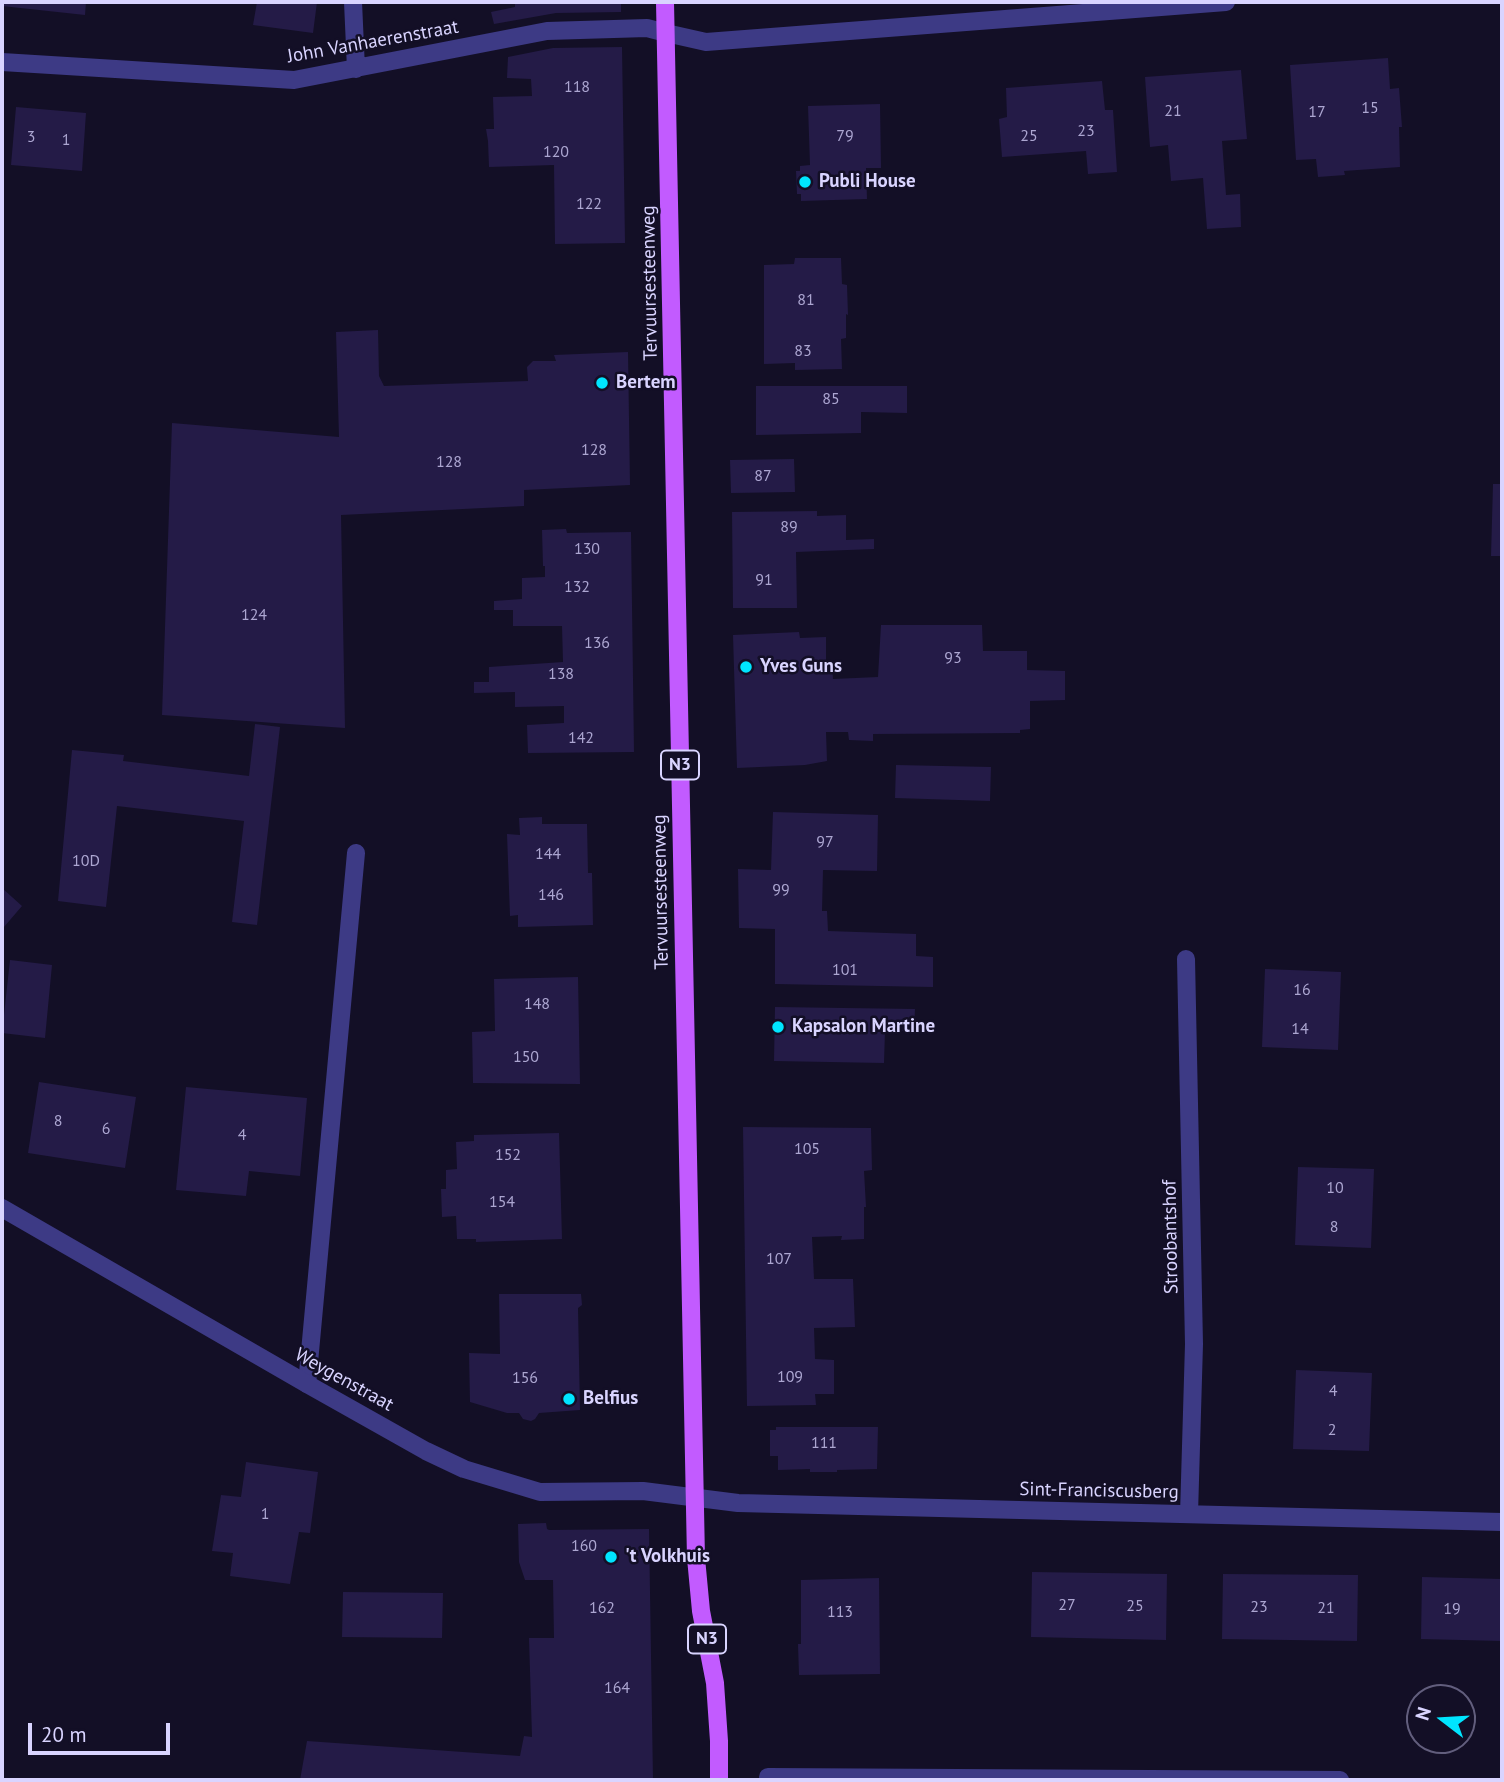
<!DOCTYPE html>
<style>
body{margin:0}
#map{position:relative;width:1504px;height:1782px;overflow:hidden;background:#130f26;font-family:"PT Sans",sans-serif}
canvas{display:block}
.frame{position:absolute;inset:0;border:4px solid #d9d4ff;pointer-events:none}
.north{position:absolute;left:1406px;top:1684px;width:70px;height:70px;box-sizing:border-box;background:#130f26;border:2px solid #625e7d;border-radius:50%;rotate:287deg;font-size:19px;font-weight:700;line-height:28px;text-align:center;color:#d9d4ff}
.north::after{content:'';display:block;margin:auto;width:24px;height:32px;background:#00e5ff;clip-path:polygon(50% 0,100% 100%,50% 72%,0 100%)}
.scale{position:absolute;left:28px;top:1723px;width:142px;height:32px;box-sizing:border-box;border:4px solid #d9d4ff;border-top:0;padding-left:9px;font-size:21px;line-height:24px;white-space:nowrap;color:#d9d4ff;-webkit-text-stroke:5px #130f26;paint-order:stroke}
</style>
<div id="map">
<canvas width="1504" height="1782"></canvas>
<div class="frame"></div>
<div class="north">N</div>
<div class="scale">20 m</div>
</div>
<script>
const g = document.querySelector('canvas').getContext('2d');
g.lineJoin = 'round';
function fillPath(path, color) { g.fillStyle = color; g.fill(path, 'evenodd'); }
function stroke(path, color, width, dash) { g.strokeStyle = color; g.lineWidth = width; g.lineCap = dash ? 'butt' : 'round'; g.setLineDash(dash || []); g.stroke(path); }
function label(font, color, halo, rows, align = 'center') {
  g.font = font + ' "PT Sans",sans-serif'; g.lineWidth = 5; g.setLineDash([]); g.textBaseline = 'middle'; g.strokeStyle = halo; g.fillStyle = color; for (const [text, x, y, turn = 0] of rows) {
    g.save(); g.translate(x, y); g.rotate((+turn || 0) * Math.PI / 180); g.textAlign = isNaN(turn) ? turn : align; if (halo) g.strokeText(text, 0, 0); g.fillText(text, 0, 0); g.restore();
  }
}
const building = new Path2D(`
 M2,2H86L85,15L2,6Z
 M257,2H317L313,33L253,25Z
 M515,2H621V12L556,13L494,24L491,12L515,7Z
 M622,47L625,243L555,244L554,165L489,167L488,141L486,129H494L493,97L532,96L531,79L507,78L508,57L553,48Z
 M1388,58L1390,89L1399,88L1402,127H1399L1400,167L1344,171L1345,175L1318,177L1316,159L1296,160L1290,65Z
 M1241,70L1247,139L1222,141L1226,195L1240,194L1241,227L1207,229L1203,178L1171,181L1168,145L1150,147L1145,77Z
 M1102,81L1105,110H1113L1117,172L1088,174L1086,151L1002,157L999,119L1007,117L1006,88Z
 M880,104L881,168H866L867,199L801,201V194H797L796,171H800V166L810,165L808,106Z
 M16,107L86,113L82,171L11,165Z
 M795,258H841L842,284L847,285L848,315L846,314V338L841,339L842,369L795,370V363L764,364V265L794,264Z
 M378,330L379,376L384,386L528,381L527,367L533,361H556L554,355L628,352L630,485L524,490V506L341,515L345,728L162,715L172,423L339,437L336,332Z
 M756,386H907V413L861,412V433L756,435Z
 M794,459L795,492L731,493L730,460Z
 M1493,484H1502V556H1491Z
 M817,511V516L846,515V540L874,539V549L796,552L797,608H733L732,512Z
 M566,529L567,533L631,532L634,752L528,753L527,725L564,723V706L515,707V692L474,693V682H489V667L563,662L562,626H513V610H494V601L522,599V578L545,577V566H543L542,530Z
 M881,625H982L983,651H1027V670L1065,671V700L1030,701V729L1020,730V733L873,734V741L849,740L848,732H826L827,761L805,765L737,768L733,635L799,632L800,638L826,637V666L832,665L833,679L878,677Z
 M255,724L280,727L257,925L232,922L244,821L117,806L106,907L58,901L72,750L124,755L123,761L249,776Z
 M896,765L991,767L990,801L895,798Z
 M773,812L878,815L877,871L823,870L822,911H827L828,931L916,934V956L933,957V987L775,984V929L739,928L738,869L771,870Z
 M542,817V824H587L588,873H592L593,925L518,927V915L510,916L507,834L520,835L519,818Z
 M2,888L22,906L4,927L2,925Z
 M10,960L52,965L45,1038L2,1033Z
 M1265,969L1341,972L1338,1050L1262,1047Z
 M578,977L580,1084L473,1083L472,1032L495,1031L494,979Z
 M775,1007L915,1009L914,1031H885L884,1063L774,1061Z
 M39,1082L136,1097L125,1168L28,1153Z
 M186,1087L307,1098L300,1176L249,1171L246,1196L176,1190Z
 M743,1127L871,1128L872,1170L864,1171L866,1207H864V1239L841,1240L842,1236L812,1237L814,1279H853L855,1327L814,1328L815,1359L834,1360V1394H815L816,1405L747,1406Z
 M559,1133L562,1239L476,1242V1239H457L456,1216L442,1217L441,1189H446V1170L457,1169L456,1142L474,1141V1135Z
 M1298,1167L1374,1169L1371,1248L1295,1245Z
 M499,1294H581L582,1305L578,1308L580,1410L539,1413L535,1419L531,1421L523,1419L519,1413H507L470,1402L469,1353L500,1354Z
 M1296,1370L1372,1373L1369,1451L1293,1449Z
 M776,1427H878L877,1469L837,1470V1472H810V1469L778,1470V1456H770V1430H776Z
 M246,1462L318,1472L310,1533L299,1532L290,1584L230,1576L233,1553L212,1551L221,1495L241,1497Z
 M546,1523L547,1529L549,1530L649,1529L653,1780H300L307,1741L520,1756L524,1736L532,1737L529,1638H554L553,1580H525L519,1562L518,1524Z
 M1032,1572L1167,1574L1166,1640L1031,1637Z
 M1223,1574L1358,1575L1357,1641L1222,1639Z
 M1422,1577L1502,1579V1641L1421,1639Z
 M879,1578L880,1674L799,1675L798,1644H801V1580Z
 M343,1592L443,1593L442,1638L342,1637Z`);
const lane = new Path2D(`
 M307,1384L356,853
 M768,1777L1340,1780`);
const street = new Path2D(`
 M353,2L356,69
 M2,62L294,80L547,31L647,28L666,33L706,42L1226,2
 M1186,959L1194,1344L1189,1514
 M2,1208L307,1384L426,1451L464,1469L540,1492L643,1491L738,1503L1502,1522`);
const primary = new Path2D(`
 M665,2L696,1558L701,1611L715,1683L719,1741V1780`);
const markers = [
 [805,182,7,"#00e5ff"],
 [602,383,7,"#00e5ff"],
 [746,667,7,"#00e5ff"],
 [778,1027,7,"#00e5ff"],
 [569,1399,7,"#00e5ff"],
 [611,1557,7,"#00e5ff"]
];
const numberNames = [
 ["118",577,87],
 ["15",1370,108],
 ["21",1173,111],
 ["17",1317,112],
 ["23",1086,131],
 ["79",845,136],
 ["25",1029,136],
 ["3",31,137],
 ["1",66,140],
 ["120",556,152],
 ["122",589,204],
 ["81",806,300],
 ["83",803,351],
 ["85",831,399],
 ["128",594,450],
 ["128",449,462],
 ["87",763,476],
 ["89",789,527],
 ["130",587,549],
 ["91",764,580],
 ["132",577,587],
 ["124",254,615],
 ["136",597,643],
 ["93",953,658],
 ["138",561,674],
 ["142",581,738],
 ["97",825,842],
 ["144",548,854],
 ["10D",86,861],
 ["99",781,890],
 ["146",551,895],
 ["101",845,970],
 ["16",1302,990],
 ["148",537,1004],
 ["14",1300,1029],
 ["150",526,1057],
 ["8",58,1121],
 ["6",106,1129],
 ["4",242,1135],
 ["105",807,1149],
 ["152",508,1155],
 ["10",1335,1188],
 ["154",502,1202],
 ["8",1334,1227],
 ["107",779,1259],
 ["109",790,1377],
 ["156",525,1378],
 ["4",1333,1391],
 ["2",1332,1430],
 ["111",824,1443],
 ["1",265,1514],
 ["160",584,1546],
 ["27",1067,1605],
 ["25",1135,1606],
 ["23",1259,1607],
 ["162",602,1608],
 ["21",1326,1608],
 ["19",1452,1609],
 ["113",840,1612],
 ["164",617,1688]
];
const shields = [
 [680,765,38],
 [707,1639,38]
];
const shieldNames = [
 ["N3",680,765],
 ["N3",707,1639]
];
const streetNames = [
 ["John Vanhaerenstraat",373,42,-10],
 ["Tervuursesteenweg",650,283,-91],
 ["Tervuursesteenweg",661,892,-91],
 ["Stroobantshof",1171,1237,-91],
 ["Weygenstraat",344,1380,29],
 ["Sint-Franciscusberg",1099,1491,1]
];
const poiNames = [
 ["Publi House",819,182],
 ["Bertem",616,383],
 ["Yves Guns",760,667],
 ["Kapsalon Martine",792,1027],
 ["Belfius",583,1399],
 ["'t Volkhuis",625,1557]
];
fillPath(building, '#241b47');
stroke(lane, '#3d3a85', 18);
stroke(street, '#3d3a85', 18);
stroke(primary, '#c25bff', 18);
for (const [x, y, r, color] of markers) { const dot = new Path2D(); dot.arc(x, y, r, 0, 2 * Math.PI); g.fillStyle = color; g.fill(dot); stroke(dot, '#130f26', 2.5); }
label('16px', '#aca6d1', null, numberNames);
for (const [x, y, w] of shields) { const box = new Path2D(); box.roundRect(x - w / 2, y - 14.5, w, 29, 5); g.fillStyle = '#130f26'; g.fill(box); stroke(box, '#d9d4ff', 2); }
label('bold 18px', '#d9d4ff', null, shieldNames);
label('19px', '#d9d4ff', '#130f26', streetNames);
label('bold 19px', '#d9d4ff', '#130f26', poiNames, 'left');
</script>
